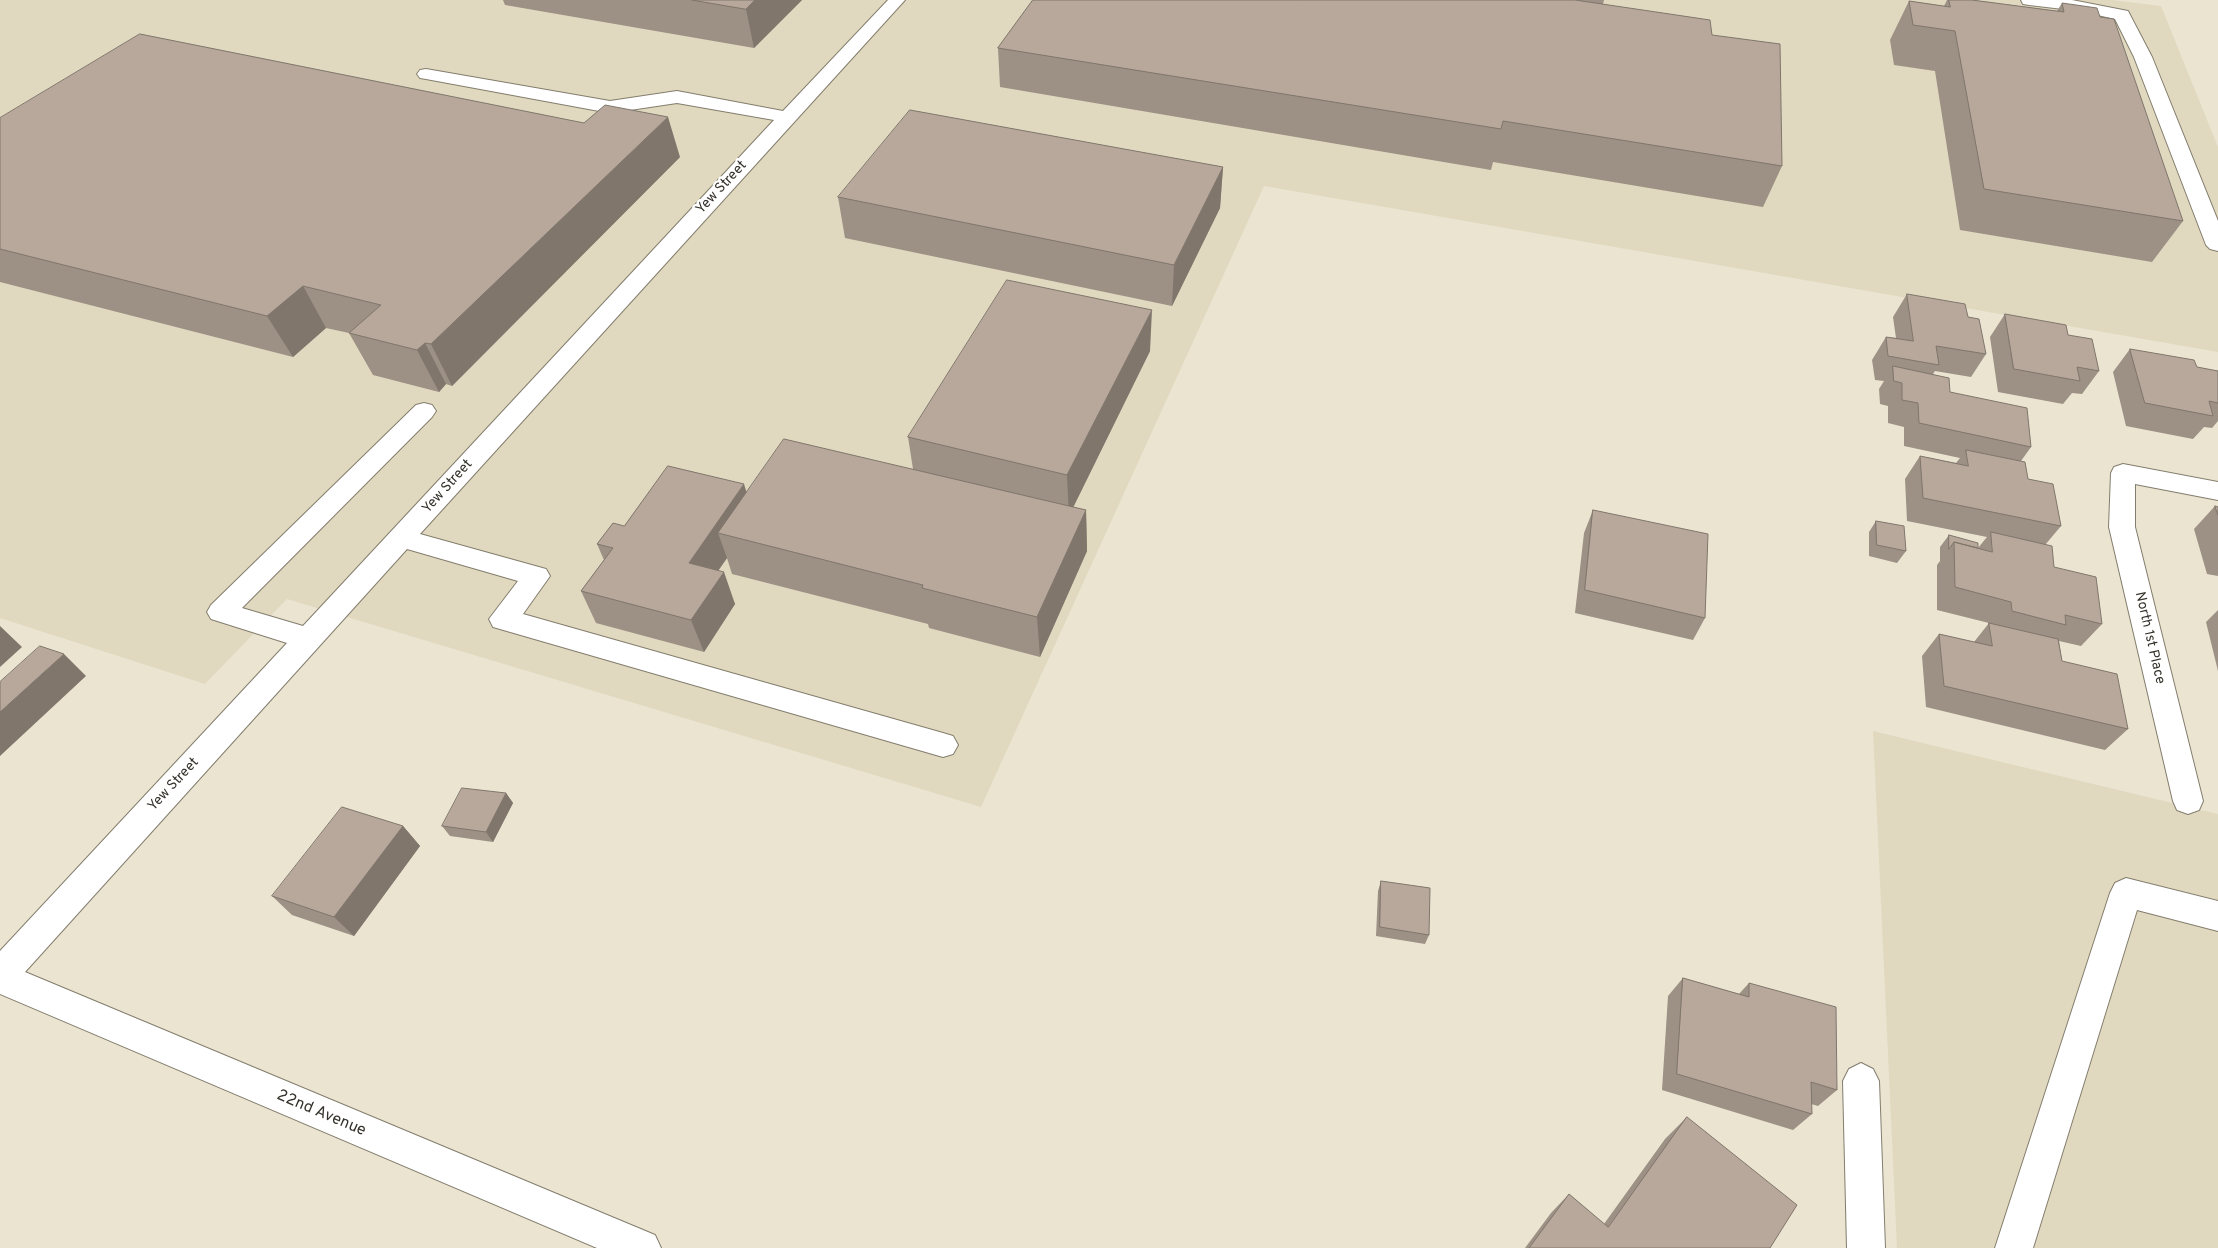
<!DOCTYPE html>
<style>
body{margin:0}
canvas{display:block;background:#eae4d1}
</style>
<canvas width="2218" height="1248"></canvas>
<script>
const g = document.querySelector('canvas').getContext('2d');
g.lineJoin = 'round';
function fillPath(path, color) { g.fillStyle = color; g.fill(path, 'evenodd'); }
function stroke(path, color, width, dash) { g.strokeStyle = color; g.lineWidth = width; g.lineCap = dash ? 'butt' : 'round'; g.setLineDash(dash || []); g.stroke(path); }
function label(font, color, halo, rows, align = 'center') {
  g.font = font + ' Overpass,sans-serif'; g.lineWidth = 4.5; g.setLineDash([]); g.textBaseline = 'middle'; g.strokeStyle = halo; g.fillStyle = color; for (const [text, x, y, turn = 0] of rows) {
    g.save(); g.translate(x, y); g.rotate((+turn || 0) * Math.PI / 180); g.textAlign = isNaN(turn) ? turn : align; if (halo) g.strokeText(text, 0, 0); g.fillText(text, 0, 0); g.restore();
  }
}
const built = new Path2D(`
 M0,0H2112L2161,6L2218,147V352L1264,186L981,807L287,599L205,684L0,618Z
 M1873,731L2218,814V1248H1897Z`);
const minor = new Path2D(`
 M888,0H905L420,534L546,569L550,576L523,614L943,733L953,736L958,745L953,754L943,757L493,627L489,619L518,581L407,549L25,972L655,1235L661,1248H597L0,994V951L287,643L211,619L207,612L211,605L416,405L424,403L432,405L436,411L432,417L242,608L303,626L774,120L677,103L610,113L426,79L420,78L417,74L420,70L426,69L610,101L677,91L783,111Z
 M2021,0H2072L2128,11L2152,57L2218,221V251L2210,249L2206,245L2134,57L2115,19L2080,11L2029,5L2023,4Z
 M2123,464L2218,482V500L2135,484V527L2203,801L2199,810L2188,814L2177,810L2173,801L2109,527L2111,473L2114,467Z
 M2126,878L2218,901V931L2137,910L2033,1248H1995L2110,893L2115,883Z
 M1861,1063L1873,1069L1879,1081L1885,1248H1847L1843,1081L1849,1069Z`);
const wall = new Path2D(`
 M503,0H802L754,48L505,5Z
 M1033,0H1604L1603,4L1712,35L1782,166L1763,207L1493,162L1491,170L1000,87L998,48Z
 M1947,0H1972L2057,11L2062,3L2100,17L2183,221L2152,262L1960,230L1935,71L1894,65L1890,40L1909,1L1944,6Z
 M0,118L680,157L452,386L446,384L439,392L373,375L349,333L326,328L293,357L0,282Z
 M1223,167L1220,208L1172,306L845,238L838,197Z
 M1907,294L1968,317L1986,354L1971,377L1935,371L1933,374L1950,392L2031,447L2021,461L2028,479L2061,526L2045,545L2054,567L2102,624L2081,646L2059,641L2062,661L2128,729L2105,750L1926,707L1922,656L1939,634L1974,642L1989,623L1993,624L1937,610V565L1940,561V547L1949,535L1978,548L1987,537L1907,521L1905,479L1920,456L1956,463L1960,458L1904,446V427L1888,423V406L1880,404L1879,389L1884,381L1875,380L1872,360L1886,337L1896,338L1893,317Z
 M2005,314L2068,335L2099,371L2082,394L2072,393L2063,404L1998,392L1990,337Z
 M2130,349L2197,367L2218,371V421L2212,428L2204,427L2193,439L2126,426L2113,372Z
 M1150,351L1073,507L1086,510L1087,551L1040,657L929,628L928,624L732,574L727,558L718,571L735,604L704,652L596,623L581,591L604,560L597,544L624,526L747,492L913,469L908,437Z
 M2215,506L2218,507V576L2207,574L2194,529Z
 M1593,510L1705,618L1693,640L1575,613L1584,533Z
 M1876,521L1906,551L1897,563L1869,556V532Z
 M2218,610V671L2206,622Z
 M506,793L513,803L493,842L450,836L442,826Z
 M403,826L420,846L354,936L292,915L272,896Z
 M1381,881L1429,935L1425,944L1376,936L1378,891Z
 M1683,978L1739,994L1749,983L1837,1090L1818,1106L1811,1104L1812,1114L1793,1130L1662,1090L1668,996Z
 M1687,1117L1770,1248H1525L1551,1213L1569,1194L1604,1224L1665,1139Z`);
const shadedWall = new Path2D(`
 M755,0H802L754,48L746,9Z
 M668,117L680,157L452,386L431,344Z
 M1223,167L1220,208L1172,306L1174,265Z
 M303,286L326,328L293,357L267,316Z
 M1152,310L1150,351L1069,516L1067,475Z
 M425,343L446,384L439,392L417,350Z
 M744,484L754,517L718,533L727,558L701,595L689,563Z
 M1086,510L1087,551L1040,657L1037,617Z
 M724,572L735,604L704,652L691,620Z
 M0,626L22,647L0,667Z
 M64,654L86,676L0,756V712Z
 M506,793L513,803L493,842L486,832Z
 M403,826L420,846L354,936L334,917Z`);
const building = new Path2D(`
 M692,0H755L746,9Z
 M1033,0H1575L1710,20L1712,35L1780,44L1782,166L1503,121L1501,129L998,48Z
 M1949,0H1972L2064,12L2062,3L2097,8L2100,17L2114,19L2183,221L1984,189L1955,31L1913,25L1909,1L1950,7Z
 M140,34L584,123L605,105L668,117L431,344L425,343L417,350L349,333L381,305L303,286L267,316L0,249V118Z
 M910,110L1223,167L1174,265L838,197Z
 M1007,280L1152,310L1067,475L908,437Z
 M1907,294L1965,304L1968,317L1979,319L1986,354L1936,346L1939,365L1888,356L1886,337L1913,341Z
 M2005,314L2066,325L2068,335L2092,339L2099,371L2077,367L2080,381L2014,369Z
 M2130,349L2194,360L2197,367L2218,371V403L2209,401L2213,416L2145,403Z
 M1893,366L1949,378L1950,392L2027,408L2031,447L1919,423L1918,403L1902,400V383L1894,381Z
 M784,439L1086,510L1037,617L922,588L923,585L718,533Z
 M1966,450L2025,462L2028,479L2053,484L2061,526L1923,498L1920,456L1968,466Z
 M668,466L744,484L689,563L724,572L691,620L581,591L613,548L597,544L613,523L624,526Z
 M2215,506L2218,507V515Z
 M1593,510L1708,534L1705,618L1585,590Z
 M1876,521L1904,526L1906,551L1877,545Z
 M1991,532L2052,546L2054,567L2096,577L2102,624L2065,615L2066,625L2012,611L2011,602L1955,587L1954,542L1992,552Z
 M1949,535L1978,543V548L1954,542L1949,549Z
 M1989,623L2058,639L2062,661L2117,674L2128,729L1944,686L1939,634L1992,646Z
 M40,646L64,654L0,712V682Z
 M462,788L506,793L486,832L442,826Z
 M342,807L403,826L334,917L272,896Z
 M1381,881L1430,888L1429,935L1380,927Z
 M1683,978L1749,997V983L1836,1007L1837,1090L1811,1082L1812,1114L1677,1074Z
 M1687,1117L1797,1205L1770,1248H1529L1569,1194L1608,1227Z`);
const streetNames = [
 ["Yew Street",722,188,-47],
 ["Yew Street",448,487,-48],
 ["North 1st Place",2149,638,77],
 ["Yew Street",174,785,-47]
];
const nearStreetnames = [
 ["22nd Avenue",321,1114,23]
];
fillPath(built, '#e1d9bf');
stroke(minor, '#837d6d', 2);
fillPath(minor, '#fff');
fillPath(wall, '#9d9085');
fillPath(shadedWall, '#80766c');
fillPath(building, '#b7a89b');
stroke(building, '#80766c', 1);
label('14px', '#35322b', '#fff', streetNames);
label('16px', '#35322b', '#fff', nearStreetnames);
</script>
